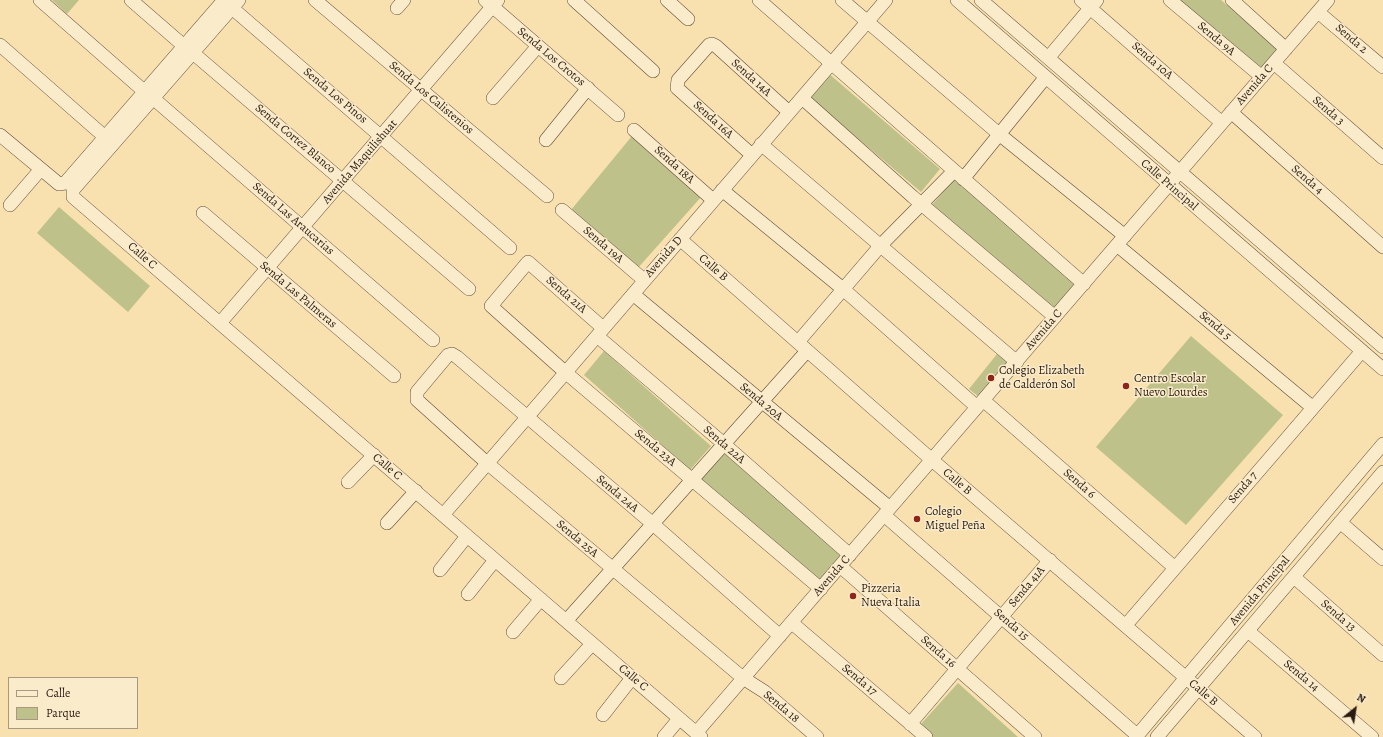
<!DOCTYPE html>
<meta charset="utf-8">
<style>
body{margin:0}
#map{position:relative;width:1383px;height:737px;overflow:hidden;background:#f8e0af;font-family:Alegreya,serif}
canvas{display:block}
.legend{position:absolute;left:8px;top:677px;width:130px;height:52px;box-sizing:border-box;background:#faebcb;border:1px solid #a69881;margin:0;padding:5px 7px;list-style:none;font-size:12px;color:#291b11}
.legend li{display:flex;align-items:center;gap:8px;height:20px}
.legend b{width:20px;border:1px solid #a69881}
.north{position:absolute;left:1335px;top:689px;width:40px;height:40px;-webkit-text-stroke:3px #faebcb;paint-order:stroke;rotate:30deg;font-size:11px;font-weight:700;line-height:16px;text-align:center;color:#291b11}
.north::after{content:'';display:block;margin:auto;width:14px;height:18px;background:#291b11;clip-path:polygon(50% 0,100% 100%,50% 72%,0 100%)}
</style>
<div id="map">
<canvas width="1383" height="737"></canvas>
<ul class="legend">
<li><b style="height:5px;background:#faebcb"></b>Calle</li>
<li><b style="height:11px;background:#bec28a"></b>Parque</li>
</ul>
<div class="north">N</div>
</div>
<script>
const g = document.querySelector('canvas').getContext('2d');
g.lineJoin = 'round';
function fillPath(path, color) { g.fillStyle = color; g.fill(path, 'evenodd'); }
function stroke(path, color, width, dash) { g.strokeStyle = color; g.lineWidth = width; g.lineCap = dash ? 'butt' : 'round'; g.setLineDash(dash || []); g.stroke(path); }
function label(font, color, halo, rows, align = 'center') {
  g.font = font + ' Alegreya,serif'; g.lineWidth = 3; g.setLineDash([]); g.textBaseline = 'middle'; g.strokeStyle = halo; g.fillStyle = color; for (const [text, x, y, turn = 0] of rows) {
    g.save(); g.translate(x, y); g.rotate((+turn || 0) * Math.PI / 180); g.textAlign = isNaN(turn) ? turn : align; if (halo) g.strokeText(text, 0, 0); g.fillText(text, 0, 0); g.restore();
  }
}
const green = new Path2D(`
 M52,0H79L67,14Z
 M1177,0H1221L1280,52L1266,73Z
 M828,73L940,169L921,192L808,96Z
 M632,136L702,196L637,269L571,210Z
 M955,178L1079,284L1055,311L931,206Z
 M59,207L150,286L128,312L37,233Z
 M1191,336L1283,415L1186,525L1096,447Z
 M604,351L711,446L690,470L584,375Z
 M997,354L1014,368L984,401L969,389Z
 M725,453L841,556L819,582L701,479Z
 M958,683L1018,737H933L920,725Z`);
const minor = new Path2D(`
 M40,0L145,92
 M131,0L184,46
 M239,0L73,190V197L701,737
 M315,0L547,196
 M485,0L618,115
 M574,0L653,71
 M667,0L688,19
 M759,0L1084,284
 M842,0L999,134L1125,236
 M957,0L1383,369
 M981,0L1383,347
 M1081,0L1222,123
 M1170,0L1262,77
 M1232,0L1286,49
 M232,8L510,248
 M397,8L404,0
 M1318,12L1383,67
 M0,45L105,137
 M193,53L469,289
 M1049,57L1097,0
 M1274,63L1383,158
 M493,98L538,46
 M802,98L913,197L1055,317
 M154,99L433,340
 M1231,112L1383,247
 M634,130L713,200
 M0,135L59,184L65,183L224,0
 M546,140L588,88
 M761,144L1017,362
 M752,155L677,88L678,80L709,45L712,44L716,46L789,112
 M963,179L1045,78
 M722,190L843,289L977,407
 M10,205L41,169
 M562,210L644,280
 M203,213L394,376
 M680,239L932,460L1255,737
 M1117,245L1312,407
 M633,294L890,508
 M220,323L498,0
 M603,328L528,262L491,306L565,372L821,589
 M597,336L724,444L850,555
 M798,342L881,245L954,171
 M983,400L1175,568
 M348,482L374,455
 M443,515L886,0
 M884,515L1138,736
 M1340,522L1383,559
 M387,523L416,491
 M840,566L1035,737
 M440,570L467,536
 M1294,577L1383,655
 M468,594L495,560
 M566,621L807,351
 M792,623L926,737
 M1126,625L1362,351
 M1248,631L1372,737
 M513,632L541,599
 M780,636L653,524L457,357L452,354L448,355L417,392V400L487,463L743,678L765,692L817,737
 M561,678L592,644
 M603,715L632,678
 M910,724L1050,560
 M696,733L1328,0
 M664,737L679,719
 M1136,737L1383,444
 M1157,737L1383,472`);
const markers = [
 [991,378,4,"#8f2418"],
 [1126,386,4,"#8f2418"],
 [917,519,4,"#8f2418"],
 [853,596,4,"#8f2418"]
];
const streetNames = [
 ["Senda 9A",1216,39,40],
 ["Senda 2",1351,39,41],
 ["Senda Los Crotos",551,57,40],
 ["Senda 10A",1152,61,41],
 ["Senda 14A",751,78,42],
 ["Avenida C",1255,85,-49],
 ["Senda Los Pinos",335,96,40],
 ["Senda Los Calistenios",431,98,40],
 ["Senda 3",1328,111,41],
 ["Senda 16A",713,120,42],
 ["Senda Cortez Blanco",295,139,40],
 ["Avenida Maquilishuat",360,162,-49],
 ["Senda 18A",674,165,42],
 ["Senda 4",1307,180,41],
 ["Calle Principal",1169,185,41],
 ["Senda Las Araucarias",293,219,41],
 ["Senda 19A",603,245,41],
 ["Calle C",142,256,41],
 ["Avenida D",664,257,-49],
 ["Calle B",713,268,41],
 ["Senda Las Palmeras",298,295,40],
 ["Senda 21A",566,295,41],
 ["Senda 5",1215,326,40],
 ["Avenida C",1044,330,-49],
 ["Senda 20A",761,402,40],
 ["Senda 22A",724,445,41],
 ["Senda 23A",655,448,40],
 ["Calle C",387,467,40],
 ["Calle B",957,482,40],
 ["Senda 6",1079,484,41],
 ["Senda 7",1243,488,-49],
 ["Senda 24A",617,494,40],
 ["Senda 25A",577,539,40],
 ["Avenida C",832,576,-49],
 ["Senda 41A",1027,587,-50],
 ["Avenida Principal",1260,591,-50],
 ["Senda 13",1338,616,41],
 ["Senda 15",1011,625,41],
 ["Senda 16",938,652,41],
 ["Senda 14",1301,676,40],
 ["Calle C",633,678,40],
 ["Senda 17",859,680,40],
 ["Calle B",1203,693,40],
 ["Senda 18",781,707,40]
];
const poiNames = [
 ["Colegio Elizabeth",999,371],
 ["de Calderón Sol",999,385],
 ["Centro Escolar",1134,379],
 ["Nuevo Lourdes",1134,393],
 ["Colegio",925,512],
 ["Miguel Peña",925,526],
 ["Pizzeria",861,589],
 ["Nueva Italia",861,603]
];
fillPath(green, '#bec28a');
stroke(minor, '#5d4c38', 14);
stroke(minor, '#faebcb', 13);
for (const [x, y, r, color] of markers) { const dot = new Path2D(); dot.arc(x, y, r, 0, 2 * Math.PI); g.fillStyle = color; g.fill(dot); stroke(dot, '#faebcb', 1.5); }
label('12px', '#291b11', '#faebcb', streetNames);
label('12px', '#291b11', '#faebcb', poiNames, 'left');
</script>
